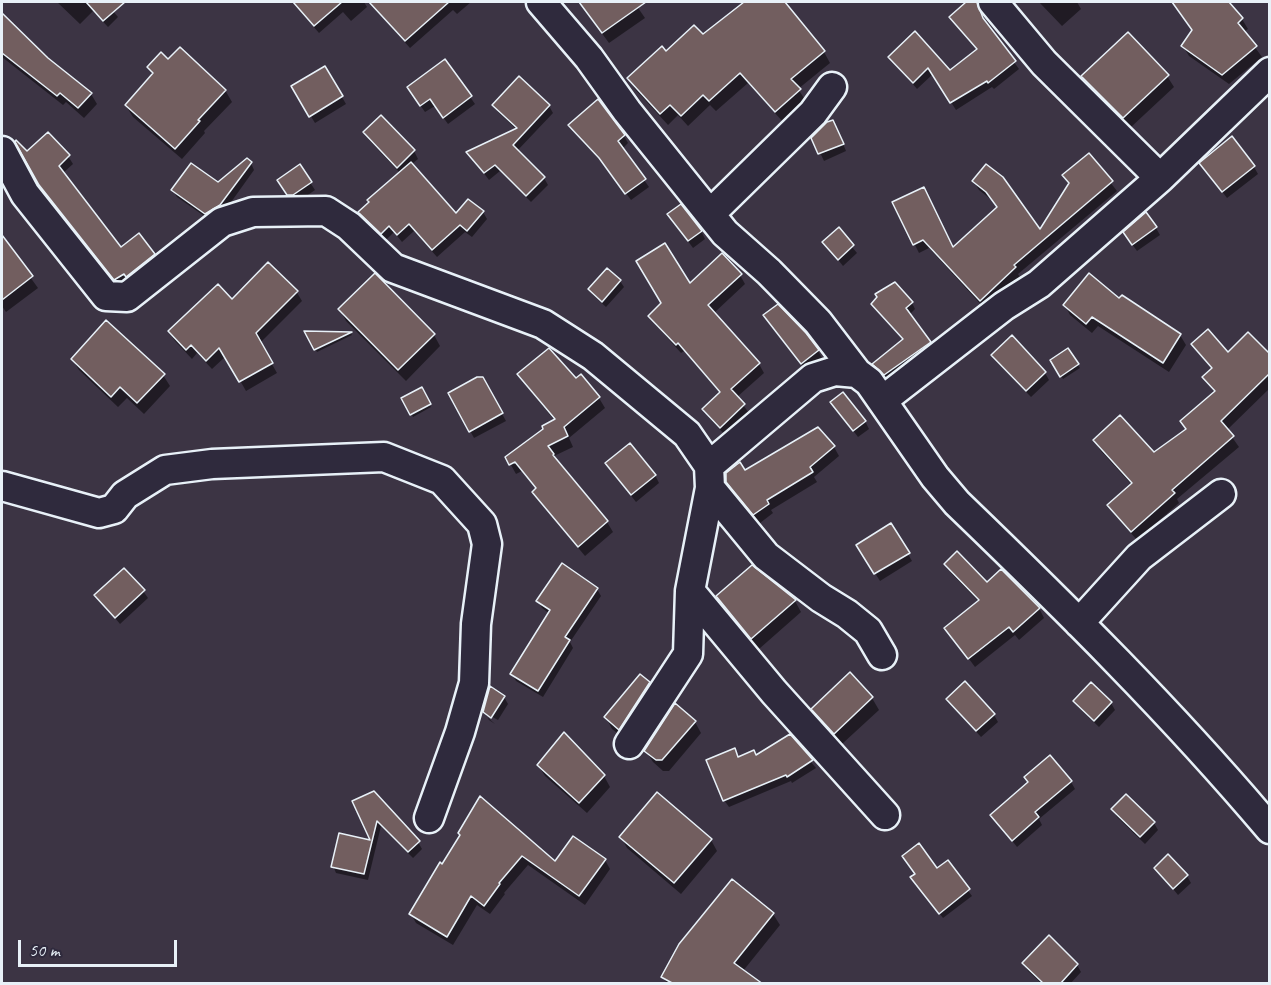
<!DOCTYPE html>
<style>
body{margin:0}
#map{position:relative;width:1271px;height:985px;overflow:hidden;background:#3c3444;font-family:Caveat,sans-serif}
canvas{display:block}
.frame{position:absolute;inset:0;border:3px solid #e8f1f8;pointer-events:none}
.scale{position:absolute;left:18px;top:940px;width:159px;height:27px;box-sizing:border-box;border:3px solid #e8f1f8;border-top:0;padding-left:8px;font-size:18px;line-height:21px;white-space:nowrap;color:#e8f1f8;-webkit-text-stroke:4px #2f2a3d;paint-order:stroke}
</style>
<div id="map">
<canvas width="1271" height="985"></canvas>
<div class="frame"></div>
<div class="scale">50 m</div>
</div>
<script>
const g = document.querySelector('canvas').getContext('2d');
g.lineJoin = 'round';
function fillPath(path, color) { g.fillStyle = color; g.fill(path, 'evenodd'); }
function stroke(path, color, width, dash) { g.strokeStyle = color; g.lineWidth = width; g.lineCap = dash ? 'butt' : 'round'; g.setLineDash(dash || []); g.stroke(path); }
const shadow = new Path2D(`
 M57,2H105L118,17L108,27L93,11L80,24Z
 M292,2H364L367,7L351,21L343,12L319,33Z
 M394,2H471L457,14L453,10L410,48L386,21L381,13Z
 M579,2H634L645,18L609,43Z
 M746,2H783L824,52L830,63L798,89L806,101L783,122L748,83L716,111L710,105L688,126L678,115L668,125L635,89L629,78L666,53L703,36Z
 M968,2H977L976,3L978,13V4L980,14L987,25L1019,69L994,89L992,87L956,110L933,74L917,89L890,57L950,72L978,50L950,17Z
 M1039,2H1077L1081,9L1062,26Z
 M1172,2H1214L1219,9L1227,2L1242,19L1248,29L1244,32L1262,57L1229,84L1189,56L1183,46L1193,32Z
 M2,15L47,59L91,94L97,104L84,118L66,102L63,105L2,57Z
 M168,61L225,90L232,102L204,131L205,133L182,159L133,117L126,106L153,75L149,67Z
 M445,61L475,104L448,124L435,106L425,112L413,95Z
 M325,68L346,104L315,123L293,87Z
 M1167,76L1174,87L1130,128L1089,88L1083,77Z
 M519,78L549,106L553,113L517,151L544,178L548,185L531,202L500,171L489,180L468,152L517,130L498,112L494,105Z
 M570,125L624,136L628,143L622,149L649,187L631,200L605,165L574,132Z
 M837,129L846,151L824,161L813,138Z
 M364,133L414,151L418,159L412,164L457,215L483,212L487,219L472,237L465,232L437,257L414,231L402,242L394,232L386,240L364,220L360,213L400,173L369,140Z
 M27,153L68,156L73,164L63,173L121,249L154,255L158,262L119,286L45,192Z
 M1089,155L1117,191L1018,274L1020,277L985,309L929,248L919,253L894,203L954,249L998,208L993,201L979,190L974,182L1040,231Z
 M251,163L254,170L224,212L210,220L177,197L173,190L218,184Z
 M300,167L315,190L298,202H293L283,188Z
 M1254,167L1258,174L1227,198L1206,170Z
 M674,222L701,231L705,239L693,248Z
 M1156,228L1160,235L1137,251L1129,240Z
 M838,230L857,253L843,266L824,242Z
 M2,238L38,288L6,312L2,306Z
 M607,270L620,281L624,287L606,307L593,295L589,289Z
 M375,275L434,335L440,346L406,381L346,321L340,309Z
 M740,275L745,284L714,313L759,364L764,373L737,397L749,413L726,436L709,418L704,409L720,393L684,351L681,353L655,324L650,316L689,286Z
 M895,284L912,303L915,309L909,315L933,349L888,380L874,364L904,340L873,304Z
 M296,291L302,301L260,343L277,373L246,391L226,356L212,369L197,353L192,359L175,341L169,332L232,301Z
 M1065,305L1180,335L1186,345L1169,372L1098,326L1092,333L1070,315Z
 M769,323L818,351L822,358L806,370Z
 M306,332L351,333L352,335L317,352Z
 M1248,334L1270,355V388L1227,430L1239,447L1177,499L1179,503L1137,540L1114,514L1109,505L1132,485L1100,450L1095,441L1154,454L1187,430L1215,393L1204,378L1212,369L1193,344L1227,354Z
 M1068,350L1080,368L1063,379L1052,361Z
 M993,355L1045,373L1049,380L1031,397L997,362Z
 M72,359L163,375L170,386L144,414L127,398L118,407L79,370Z
 M519,374L576,380L599,398L605,408L569,438L573,447L554,456L607,522L613,532L585,556L540,502L534,492L537,490L522,471L516,474L507,458L555,421L525,384Z
 M483,379L506,421L474,438L450,394Z
 M422,389L431,407L413,417L403,398Z
 M837,409L865,421L869,429L858,437Z
 M834,447L839,456L814,477L817,482L771,510L773,513L760,523L728,481L745,472Z
 M606,464L655,475L659,483L636,502Z
 M891,525L912,561L880,581L858,546Z
 M946,564L1039,608L1044,618L1019,640L1015,635L975,667L946,628L979,602L951,573Z
 M597,589L601,596L570,642L573,648L543,697L516,681L512,674L550,614L542,608L538,601Z
 M143,591L148,598L120,624L96,595Z
 M718,596L795,601L801,612L759,649L724,608Z
 M850,675L872,698L879,710L842,744L820,720L813,709Z
 M649,683L655,694L626,740L612,729L606,717Z
 M504,697L508,704L498,720L487,714V717L495,724L489,720L484,712Z
 M948,699L994,715L998,722L981,737L953,706Z
 M1075,701L1111,703L1115,710L1099,727L1079,708Z
 M695,722L701,733L669,771H663L653,762L646,751Z
 M789,736L816,768L792,783L791,781L729,807L724,800L738,758L756,757Z
 M538,765L604,776L610,787L587,813L545,776Z
 M1071,782L1075,789L1039,819L1042,825L1017,847L992,815Z
 M354,802L418,842L422,849L413,858L381,826L368,880L336,873L333,866L340,835L372,842Z
 M1113,810L1154,823L1158,830L1145,844L1117,817Z
 M461,836L555,863L605,860L610,869L585,905L528,865L504,893L505,894L490,914L477,905L453,945L416,923L411,914Z
 M621,837L711,840L717,851L681,894L627,848Z
 M947,862L972,896L943,918L916,883Z
 M1156,868L1187,876L1191,883L1178,895Z
 M773,914L780,925L743,971L761,984H667L663,977Z
 M1024,964L1077,965L1081,972L1070,984H1042L1028,971Z`);
const building = new Path2D(`
 M86,2H125L103,21Z
 M293,2H342L314,26Z
 M369,2H449L405,41Z
 M579,2H646L602,33Z
 M744,2H785L825,51L791,79L801,89L775,112L740,73L709,101L703,95L681,116L670,105L660,114L627,78L662,46L666,51L694,25L703,34Z
 M966,2H977L983,18L1016,61L988,83L987,81L950,103L928,68L913,83L888,57L915,31L950,70L977,49L949,17Z
 M1172,2H1229L1243,18L1238,23L1257,46L1222,75L1181,46L1192,30Z
 M2,13L48,58L92,93L78,108L60,93L57,96L2,53Z
 M1128,32L1169,75L1123,118L1081,76Z
 M180,47L226,90L198,120L200,121L175,149L125,105L153,73L147,67L161,52L168,59Z
 M445,59L472,96L443,118L430,99L420,106L407,87Z
 M325,66L343,96L309,117L291,86Z
 M519,76L550,105L513,145L545,177L526,196L495,165L484,173L466,152L517,128L492,105Z
 M598,99L625,135L618,141L646,179L625,194L599,158L568,125Z
 M381,115L415,150L397,168L363,132Z
 M833,120L844,144L818,154L811,138L827,122Z
 M48,132L70,155L59,166L121,247L139,233L155,254L126,277L124,274L114,280L39,185L15,142L16,140L27,151Z
 M1232,136L1255,166L1222,192L1199,163Z
 M1089,153L1113,181L1014,265L1016,267L980,301L923,240L913,245L892,202L924,187L953,247L997,207L986,192L972,181L986,164L1003,177L1040,229L1069,183L1062,175Z
 M247,158L252,162L220,205L205,214L171,190L191,163L218,182Z
 M411,162L456,213L468,199L484,211L467,231L460,225L432,250L409,224L397,235L389,226L381,234L358,212L369,202L367,200Z
 M300,164L312,182L293,195H287L277,180Z
 M681,204L702,231L688,241L667,214Z
 M1146,212L1157,227L1132,245L1123,232Z
 M839,227L854,245L838,260L822,242Z
 M2,235L33,276L2,300Z
 M665,243L690,283L722,253L742,274L708,305L760,363L731,389L745,404L720,428L702,409L720,392L678,343L676,345L648,316L661,303L636,261Z
 M268,262L298,291L256,333L273,363L239,382L219,348L206,361L191,345L186,350L168,331L218,284L232,299Z
 M607,268L621,280L602,302L588,289Z
 M375,273L435,334L398,370L338,309Z
 M1089,273L1119,298L1122,295L1181,334L1163,363L1092,317L1086,324L1063,305Z
 M895,282L913,302L906,308L931,342L884,375L872,364L903,339L871,304L877,297L875,294Z
 M778,304L806,333L819,350L801,364L763,315Z
 M106,320L165,374L137,403L120,387L111,397L71,359Z
 M1208,329L1228,352L1248,332L1269,353V374L1221,421L1234,436L1172,490L1175,493L1131,532L1107,505L1132,483L1093,440L1120,415L1154,452L1186,429L1180,421L1215,391L1202,377L1212,368L1191,344Z
 M304,331L352,332L314,350Z
 M1012,335L1046,372L1026,391L991,355Z
 M549,348L576,378L581,374L600,397L564,427L568,436L548,446L554,454L553,455L608,521L578,547L532,492L536,488L515,462L509,465L505,457L543,429L542,426L555,419L517,374Z
 M1068,348L1079,364L1060,377L1050,360Z
 M477,377H483L503,413L469,432L448,393Z
 M422,387L431,404L410,415L401,398Z
 M843,392L866,421L853,431L830,402Z
 M818,427L835,446L810,467L813,472L767,500L769,504L753,515L726,482V473L740,462L745,470Z
 M630,443L656,475L631,495L605,463Z
 M891,523L910,553L874,574L856,545Z
 M957,551L987,582L1001,569L1040,608L1013,632L1009,627L968,659L944,628L979,600L944,564Z
 M562,563L598,588L565,637L570,640L538,691L510,674L550,610L536,601Z
 M752,565L796,600L751,639L716,596Z
 M124,568L145,590L115,618L94,595Z
 M850,672L873,697L834,734L811,709Z
 M640,674L650,682L619,730L604,717Z
 M965,681L995,714L976,731L946,699Z
 M1091,682L1112,702L1094,721L1073,701Z
 M490,686L505,696L491,718L483,712Z
 M675,703L696,721L662,760H656L644,751Z
 M564,732L605,775L579,803L537,765Z
 M790,734L813,760L787,777L786,775L723,801L706,760L735,748L738,757L754,750L756,755Z
 M1050,755L1072,781L1035,812L1039,817L1012,841L990,815L1028,782L1024,777Z
 M374,791L420,841L408,852L377,821L364,874L331,867L339,833L370,840L352,801Z
 M657,792L712,839L674,883L619,837Z
 M1126,794L1155,822L1140,837L1111,809Z
 M480,796L555,861L573,836L606,859L579,896L522,856L499,883L500,884L484,906L471,896L447,937L409,914L440,862L442,864L460,835L458,833Z
 M919,843L937,868L948,860L970,889L939,914L910,877L915,874L902,856Z
 M1168,854L1188,875L1173,889L1154,868Z
 M732,879L774,913L734,963L763,984H674L661,977L679,944Z
 M1049,935L1078,964L1060,984H1044L1022,963Z`);
const minor = new Path2D(`
 M541,2L589,58L627,111L725,233L769,272L818,322L857,373L869,382L935,477L957,503C1066,608 1172,713 1270,829
 M993,2L1044,63L1160,178
 M2,151L25,194L106,296L127,297L222,222L253,212L326,211L349,226L393,268L543,324L593,356L687,434L709,466L710,488L690,591L688,654L629,744
 M710,214L813,113L832,87
 M883,400L1004,306L1039,284L1160,178L1270,72
 M709,466L813,378L835,371L857,373
 M2,486L99,513L114,509L125,495L165,470L212,464L384,457L442,480L482,524L487,544L476,624L474,683L460,732L429,818
 M710,488L766,556L821,598L847,614L868,631L882,655
 M690,591L774,692L885,815
 M1079,623L1139,557L1221,494`);
fillPath(shadow, '#0007');
fillPath(building, '#725e5f');
stroke(building, '#e8f1f8', 1.5);
stroke(minor, '#e8f1f8', 33);
stroke(minor, '#2f2a3d', 28);
</script>
